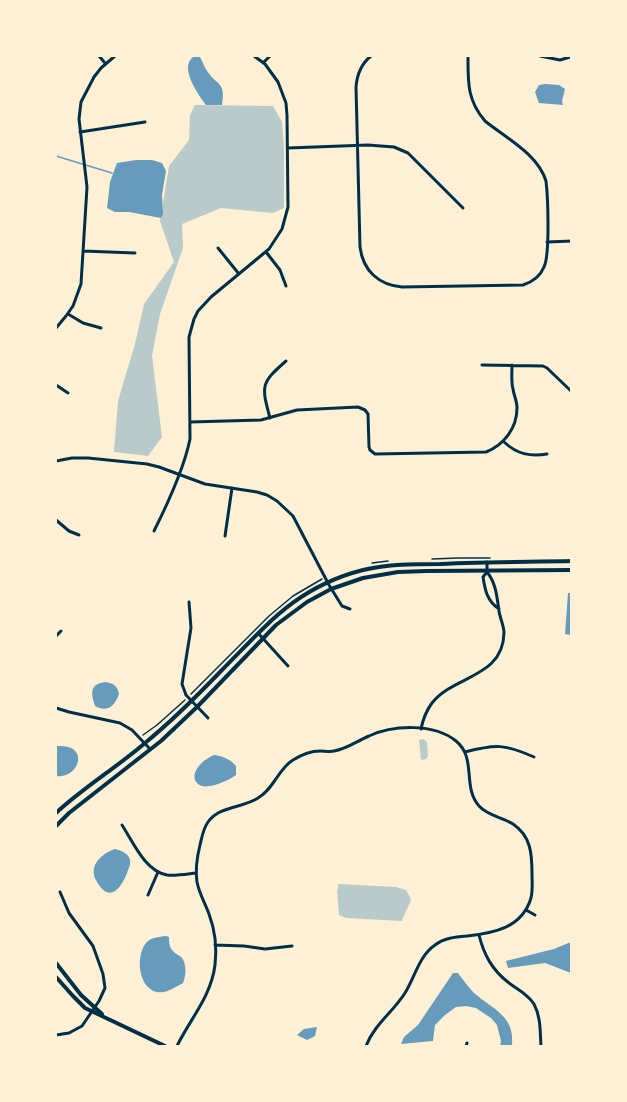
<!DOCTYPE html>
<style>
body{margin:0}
#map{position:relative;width:627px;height:1102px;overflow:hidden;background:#fdf0d5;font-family:Roboto,sans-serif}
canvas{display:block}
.frame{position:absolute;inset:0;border:57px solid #fdf0d5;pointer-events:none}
</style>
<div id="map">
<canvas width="627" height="1102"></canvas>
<div class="frame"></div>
</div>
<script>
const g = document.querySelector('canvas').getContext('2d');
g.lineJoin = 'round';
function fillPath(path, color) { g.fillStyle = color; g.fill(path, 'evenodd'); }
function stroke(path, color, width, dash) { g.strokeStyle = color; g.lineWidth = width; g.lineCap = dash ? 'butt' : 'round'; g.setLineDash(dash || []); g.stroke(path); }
const green = new Path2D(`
 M195,105L273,106L282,122L284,150V208L273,213L221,208L182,224L183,248L160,314L152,356L162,437L148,456L114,452L118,401L135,344L144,304L174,262L160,221L169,166L189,140L190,115Z
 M423,739L427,742L428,756L426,759L421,760L419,740Z
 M338,884L396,887L406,890L411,899C409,907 404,913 402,921L346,918L339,915L337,890L338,889Z`);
const water = new Path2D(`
 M193,57H200C203,62 204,67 207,71C217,86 226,81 222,105H206C198,94 179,68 193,57Z
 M545,84L559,85L565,89L562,101L563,105L539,103L535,92L539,85Z
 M136,160H152L162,163L166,171L162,195L163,214L161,218L129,212H115L107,208L110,182L117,163Z
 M568,593H571V635L565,634Z
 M106,682C114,684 117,685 119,694C115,706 107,713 95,706C91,693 89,684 106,682Z
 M56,746C61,746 66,746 71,748C87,756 74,779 56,776Z
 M215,755C224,757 230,759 236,766V775C228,781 204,792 197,783C188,772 206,757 215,755Z
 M115,849C122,851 128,853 130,860C131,865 128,869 127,873C120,891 108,903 96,880C88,866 102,853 115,849Z
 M166,936L169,937C169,946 170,950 178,955C179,956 181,956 182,958C187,965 186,976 183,983C175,987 166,994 157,992C137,988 135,952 148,941C153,937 159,937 166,936Z
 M571,942V973L545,963L508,968L506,961L554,949Z
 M453,973H458C463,980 468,986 473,992C493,1010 515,1015 512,1046H500L501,1041L497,1025L491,1018L476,1008L466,1006L456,1007L445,1015L435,1025L433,1041L401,1044L404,1037L418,1025Z
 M317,1027L315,1036L307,1040L297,1035L304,1029Z`);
const stream = new Path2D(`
 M56,156L112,173`);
const path = new Path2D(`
 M458,558H490
 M432,559L458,558
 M372,563L388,561
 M191,694L269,616L293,596L322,579
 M143,735L157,725L185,700`);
const minor = new Path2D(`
 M99,56L105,63
 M371,56C361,64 357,74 356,87L360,247C363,271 379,285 402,287L523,285C532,282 540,277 544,267C550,255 548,197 546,181C538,154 506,138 485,121C467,100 468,82 468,56
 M540,56L560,60L570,57
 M263,63L270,56
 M80,132L145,122
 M288,148L368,145L394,147L408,153L463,208
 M547,242L572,241
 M218,248L239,274
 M83,251L135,253
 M266,252L280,270L286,286
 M68,314L83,323L101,328
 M56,328L66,316L73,306L81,284L87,187L79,119L81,102L94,77L101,68L115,56
 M482,365L543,366L547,368L572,392
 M56,385L68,393
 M270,418C261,385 261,383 286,361
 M190,422L261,420L297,410L358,407L365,410L368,414L369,447L370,450L375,454L486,452C504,445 517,428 517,408C517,401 514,396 513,389C511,382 512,373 512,365
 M504,442C517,454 530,457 547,454
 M56,461L72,458H88L147,464L159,467L205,484L257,492L267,495L277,501L293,516L329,585L342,606L350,609
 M56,520L69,531L79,535
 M154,531C168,503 184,469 190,439L189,337L194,319L198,311L211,297L269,249L282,229L288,207L287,115L286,103L278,82L265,64L254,56
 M225,536L232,488
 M487,562V572L483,577C485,590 487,601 499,609
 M189,602L191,628L182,684L186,695L208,718
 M258,633L288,666
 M56,636L61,631
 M56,708L69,712L120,723L132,730L150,749
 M421,729C423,719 426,711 432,703C454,675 503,678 504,633C504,626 500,618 499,611C497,597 496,583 487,572
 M465,752C496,744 505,744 534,757
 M122,825C133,842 145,871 167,875C176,876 187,874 196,873
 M148,895L158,872
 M526,910L535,915
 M479,935C484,955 492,970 509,983C517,989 528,994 534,1004C541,1017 540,1032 541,1046
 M215,945L244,946L265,949L292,946
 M56,1035L69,1033L82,1026L99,1001L105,988L103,974L93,946L69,913L60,892
 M177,1046C190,1019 211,997 215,965C217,948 215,930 209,914C205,903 199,893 197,882C195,869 197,857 200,845C202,837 203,829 208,822C219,806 243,808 258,798C274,789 278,769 293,760C301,755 311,751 320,751C325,751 330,752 334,751C347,749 357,741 369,736C393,725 434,723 456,741C477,758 462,787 479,806C488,816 502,817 513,824C531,836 532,854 532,874C532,882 533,890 531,898C522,928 494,933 467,936C455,937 444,938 435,945C419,956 415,977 405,993C393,1012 374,1025 366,1046
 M466,1046L467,1043`);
const tertiary = new Path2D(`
 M56,813C84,787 116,768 145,743C172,721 197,696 221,671C267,625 296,587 363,570C388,564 414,564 440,564C484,562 528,562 572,561
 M56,826L69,813L161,741L197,707L276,625L307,602L331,589L363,578L398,572L427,571L572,570
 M56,963L81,995L102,1014
 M56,977L73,996L85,1008L165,1046`);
fillPath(green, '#b9caca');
fillPath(water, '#669bbc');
stroke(stream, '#669bbc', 1.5);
stroke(path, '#003049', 1.5);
stroke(minor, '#003049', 3);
stroke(tertiary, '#003049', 4);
</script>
